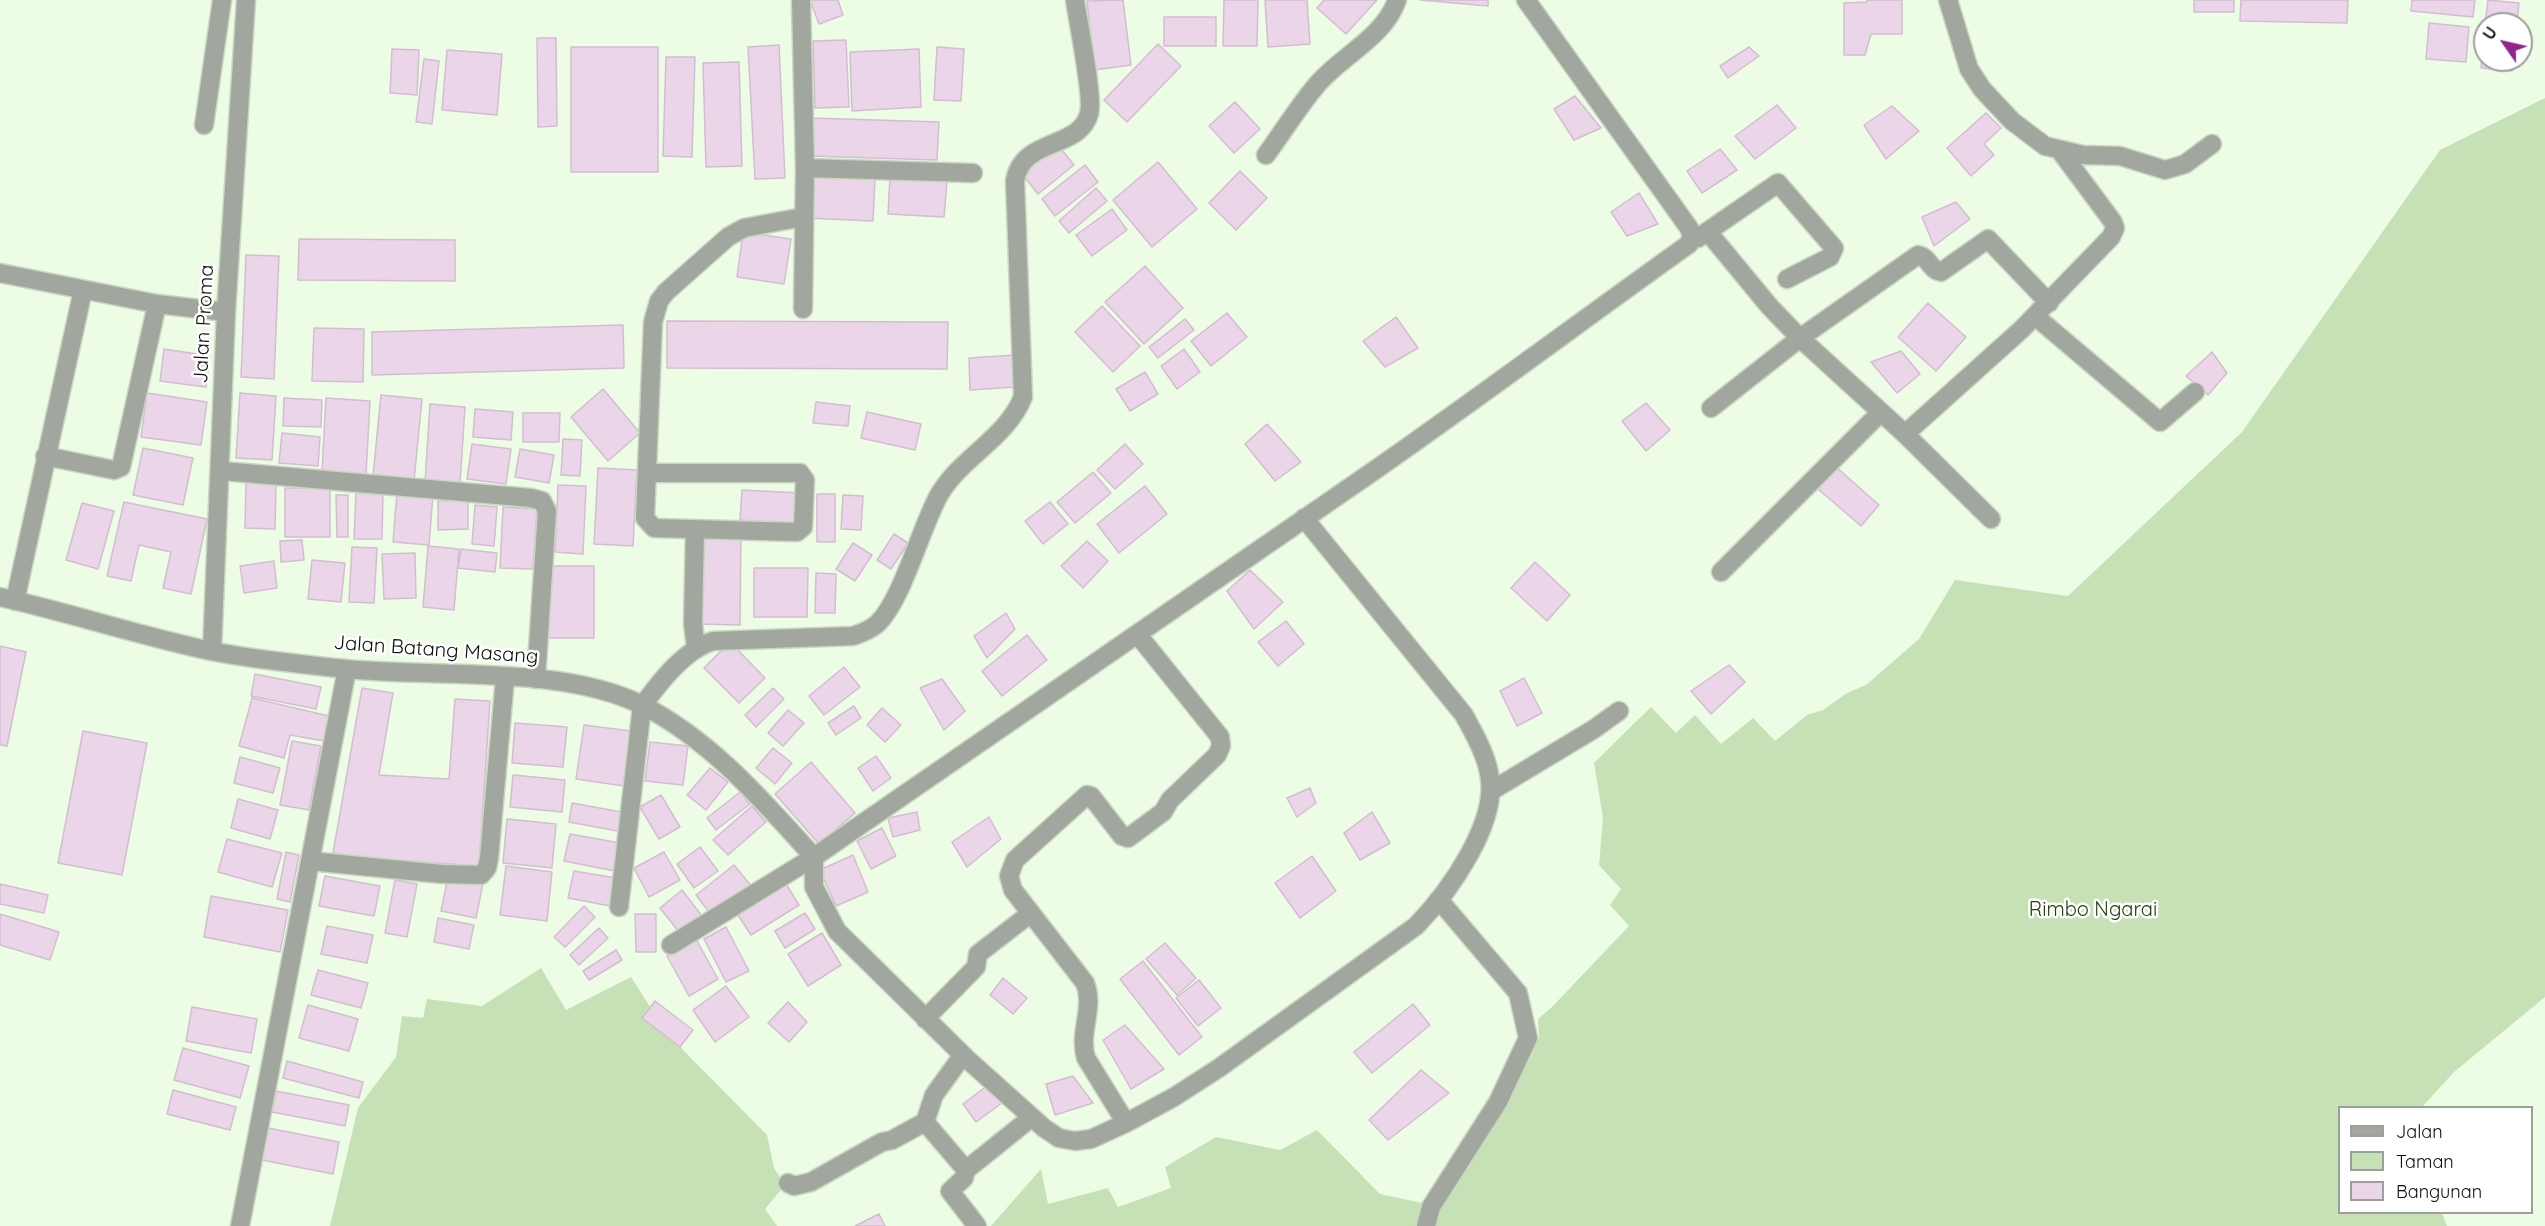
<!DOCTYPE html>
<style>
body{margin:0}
#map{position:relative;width:2545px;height:1226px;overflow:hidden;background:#edfce4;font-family:Quicksand,sans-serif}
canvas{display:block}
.legend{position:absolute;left:2338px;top:1106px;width:195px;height:108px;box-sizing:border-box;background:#fff;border:2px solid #9d9f9c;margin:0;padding:8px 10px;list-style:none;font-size:18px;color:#0a0e07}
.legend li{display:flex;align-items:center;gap:12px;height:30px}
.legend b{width:30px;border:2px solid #9d9f9c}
.north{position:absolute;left:2473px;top:12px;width:60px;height:60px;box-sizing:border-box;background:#fff;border:2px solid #9d9f9c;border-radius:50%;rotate:304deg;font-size:16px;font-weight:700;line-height:24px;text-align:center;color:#0a0e07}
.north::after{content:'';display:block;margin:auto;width:21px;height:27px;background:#912689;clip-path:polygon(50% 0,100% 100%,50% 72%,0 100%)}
</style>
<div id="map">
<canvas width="2545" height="1226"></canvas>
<ul class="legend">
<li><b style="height:8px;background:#a1a79e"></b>Jalan</li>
<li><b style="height:16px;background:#c7e1b6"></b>Taman</li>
<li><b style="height:16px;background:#ebd5e8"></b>Bangunan</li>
</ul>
<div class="north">U</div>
</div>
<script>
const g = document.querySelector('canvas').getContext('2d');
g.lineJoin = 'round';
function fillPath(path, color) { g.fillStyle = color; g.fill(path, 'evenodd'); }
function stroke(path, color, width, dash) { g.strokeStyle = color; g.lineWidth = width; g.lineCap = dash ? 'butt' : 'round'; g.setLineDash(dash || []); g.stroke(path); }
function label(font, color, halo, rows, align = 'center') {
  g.font = font + ' Quicksand,sans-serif'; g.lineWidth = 5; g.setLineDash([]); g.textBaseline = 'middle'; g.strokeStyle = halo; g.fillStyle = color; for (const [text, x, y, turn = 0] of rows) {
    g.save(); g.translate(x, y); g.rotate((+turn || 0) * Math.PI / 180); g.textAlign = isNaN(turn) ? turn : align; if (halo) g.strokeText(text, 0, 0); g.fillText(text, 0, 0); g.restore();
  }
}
const green = new Path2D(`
 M2545,98V997L2454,1072L2422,1107L2340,1108V1212L2442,1213L2447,1226H991L1041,1169L1048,1204L1108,1188L1118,1207L1171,1188L1165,1167L1216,1137L1280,1150L1317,1130L1380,1194L1427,1204L1476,1127L1531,1057L1539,1037L1538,1019L1552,1007L1629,926L1610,905L1621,889L1599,865L1603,818L1594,763L1651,707L1676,733L1695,715L1721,744L1753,718L1775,741L1807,715L1823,710L1847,693L1866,685L1919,639L1955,580L2068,596L2242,432L2440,150Z
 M541,968L566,1010L631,977L656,1016L684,1051L767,1135L774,1168L785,1185L765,1209L777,1226H330L358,1108L396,1057L402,1016L423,1018L427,999L482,1006Z`);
const building = new Path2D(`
 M810,0H838L843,15L819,24Z
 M1123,0L1131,65L1095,70L1087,1Z
 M1224,0H1258L1257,46H1223Z
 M1265,0H1307L1310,44L1268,47Z
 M1324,0H1377L1346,34L1317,8Z
 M1420,0H1488V6Z
 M1867,0H1902V34H1871L1865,55H1844V3L1867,2Z
 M2194,0H2234V12H2194Z
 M2241,0H2348L2347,23L2240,21Z
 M2412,0H2475L2473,17L2411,11Z
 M2488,0L2519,3L2517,24H2485Z
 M1164,17H1216V46H1164Z
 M2429,23L2469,27L2466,62L2426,59Z
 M2485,28V60H2513L2512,71L2481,68Z
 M537,38H556L557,126L538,127Z
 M846,40L849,107L815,108L813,41Z
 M1158,44L1181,66L1127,122L1104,100Z
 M779,45L785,178L755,179L748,47Z
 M571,47H658V172H571Z
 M937,47L964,49L961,101L934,100Z
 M1749,47L1759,56L1728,78L1720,66Z
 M392,49L419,50L417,95L390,93Z
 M919,49L921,107L852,111L850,52Z
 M447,50L502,54L497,115L442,110Z
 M666,57H695L692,157L663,156Z
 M424,59L439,61L432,124L416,122Z
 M739,62L742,166L706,167L703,63Z
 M1575,96L1601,128L1574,140L1554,109Z
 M1235,102L1260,129L1234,153L1209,126Z
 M1777,105L1796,128L1755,159L1735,136Z
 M1892,106L1919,131L1886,159L1864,125Z
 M1986,113L2001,128L1984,144L1994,155L1971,176L1947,148Z
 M811,118L939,122L937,160L809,156Z
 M1058,145L1074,165L1038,194L1022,174Z
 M1720,149L1737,170L1702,193L1687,171Z
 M1158,162L1197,209L1152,247L1113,200Z
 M1085,165L1098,182L1055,216L1042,199Z
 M1240,171L1267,198L1236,230L1209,203Z
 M808,176L875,179L873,221L806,218Z
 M890,177L947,181L944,217L888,214Z
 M1096,188L1107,201L1069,233L1059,221Z
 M1639,193L1658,224L1627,236L1611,212Z
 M1956,202L1970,219L1934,246L1922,217Z
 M1112,209L1127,230L1092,256L1076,235Z
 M743,232L791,239L784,284L737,277Z
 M299,239L455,240V281L298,280Z
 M246,255L279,256L274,379L241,377Z
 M1145,266L1183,308L1144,344L1105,302Z
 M1928,303L1966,337L1936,371L1898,337Z
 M1102,306L1140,346L1113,372L1075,332Z
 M1227,313L1247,337L1211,366L1191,341Z
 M1396,317L1418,348L1385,367L1363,341Z
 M1185,319L1194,330L1158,358L1149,347Z
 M667,321L948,322L947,369L667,368Z
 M623,325L624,368L372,375V332Z
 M314,328L364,329L363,382L312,381Z
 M164,349L210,356L206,387L160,381Z
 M1184,349L1200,372L1177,389L1161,366Z
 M1901,351L1920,374L1897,393L1871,362Z
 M2212,352L2227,373L2208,395L2186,376Z
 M1015,355L1016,387L970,390L969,358Z
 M1145,372L1158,394L1130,411L1116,389Z
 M603,389L640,433L608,461L571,417Z
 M147,393L207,402L201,445L141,437Z
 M240,393L276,396L272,460L236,458Z
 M381,395L422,399L414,481L373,476Z
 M284,398L322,400L321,427L283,426Z
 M326,398L370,401L366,474L322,472Z
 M816,402L850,406L848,426L813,423Z
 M1646,403L1670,430L1646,451L1622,421Z
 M430,404L465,407L460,484L425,482Z
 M475,409L513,412L511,440L473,437Z
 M867,412L921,424L915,450L861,438Z
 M523,413H560L559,442H523Z
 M1267,424L1301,462L1275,481L1245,444Z
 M282,433L320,437L318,466L279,463Z
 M563,439L582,440L580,476L561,475Z
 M472,444L511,449L506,484L467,479Z
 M1125,444L1143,464L1115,489L1097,470Z
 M143,448L193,458L183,505L133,495Z
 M520,449L554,455L549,483L515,477Z
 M1836,467L1879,505L1861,526L1818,489Z
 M598,468L637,470L633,546L594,544Z
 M1093,472L1111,493L1075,523L1057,502Z
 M246,483H276L275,529L245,528Z
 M558,485L586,486L583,554L555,552Z
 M1145,486L1167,514L1119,553L1097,524Z
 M285,488H330V537H285Z
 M742,490L801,493L799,524L740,520Z
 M397,492L433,495L429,545L393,542Z
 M356,493L383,494L382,539H354Z
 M817,494H835V542H817Z
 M336,495H348V537H337Z
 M843,495L863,496L861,530L841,529Z
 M468,500V529L438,530V501Z
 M124,502L207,519L191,594L163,588L171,552L139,545L131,581L107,576Z
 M1050,502L1068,524L1043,544L1025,521Z
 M82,503L114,511L98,569L66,560Z
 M475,505L497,507L494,546L472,544Z
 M503,507L537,509L533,569L500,568Z
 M698,531H741L740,625L696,624Z
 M894,534L908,543L891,569L877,560Z
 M302,540L304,560L281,562L280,541Z
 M1087,541L1108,561L1083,588L1061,566Z
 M853,543L872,555L855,581L836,569Z
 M428,546L459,549L454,610L423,607Z
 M352,547L377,548L374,603L349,602Z
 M461,549L497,553L495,572L458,568Z
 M415,553L416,598L384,599L382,554Z
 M312,560L345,563L341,602L308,599Z
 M274,561L277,588L244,593L240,566Z
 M1535,562L1570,595L1547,621L1511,588Z
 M548,566H594V638H548Z
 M754,568H808L807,617H754Z
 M1250,570L1283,602L1254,629L1227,591Z
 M816,573L836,574L835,613H815Z
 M1006,613L1015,629L987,658L974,636Z
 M1286,621L1304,644L1278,666L1258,642Z
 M1027,635L1047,660L1002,696L982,671Z
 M730,642L765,678L739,703L704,668Z
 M0,646L26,652L7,746L0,745Z
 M1729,665L1745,682L1711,714L1691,691Z
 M844,667L860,687L824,715L809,696Z
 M255,674L321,687L316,709L251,696Z
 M1524,678L1542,713L1517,726L1500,691Z
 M942,679L965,711L944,730L920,688Z
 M362,688L393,693L379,775L449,779L455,699L490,701L479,866L364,858L333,853Z
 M773,688L784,699L756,727L745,715Z
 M252,698L329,716L324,741L290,735L284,758L239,746Z
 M854,706L861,718L836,735L828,723Z
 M882,708L901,725L885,742L867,725Z
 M788,710L804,723L783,746L768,733Z
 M515,723L567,727L563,767L512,763Z
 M584,725L631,731L624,786L576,779Z
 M83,731L147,743L122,875L58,863Z
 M292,741L321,746L309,810L280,805Z
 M650,742L688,746L683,785L645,781Z
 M773,748L792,763L775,784L756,768Z
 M876,756L891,778L873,791L858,768Z
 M240,757L280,768L273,793L234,783Z
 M811,762L855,813L819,844L775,794Z
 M710,768L728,782L706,810L687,795Z
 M513,775L565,780L562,812L510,807Z
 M1310,788L1316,803L1297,817L1287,798Z
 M740,792L750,804L716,830L707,818Z
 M661,795L680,827L659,839L640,807Z
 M238,799L278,810L270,839L231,828Z
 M572,803L627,813L623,832L569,822Z
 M752,806L766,822L728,855L713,840Z
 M917,812L920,830L893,837L888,818Z
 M1372,812L1390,843L1360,860L1344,833Z
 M989,817L1001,839L967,867L952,842Z
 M507,819L556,824L552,868L503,863Z
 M882,828L896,856L871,869L857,841Z
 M570,834L620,843L615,871L564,861Z
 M227,839L282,853L272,887L218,872Z
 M700,847L718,871L694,888L677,864Z
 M286,852L299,855L290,902L277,899Z
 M664,852L680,880L649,897L634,868Z
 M853,855L868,892L836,906L820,870Z
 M1312,856L1336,891L1300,918L1275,883Z
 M734,865L752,887L713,917L696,895Z
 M506,866L552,872L547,921L500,915Z
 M574,871L616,878L610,906L568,898Z
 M325,876L380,886L374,916L319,906Z
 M448,877L483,883L476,918L441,911Z
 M395,880L417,884L407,937L385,933Z
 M0,884L48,895L44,913L0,904Z
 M786,884L799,905L751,935L738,915Z
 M682,890L705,920L683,937L660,908Z
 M211,896L288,910L280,952L204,937Z
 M584,906L595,917L565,947L554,937Z
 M805,913L815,929L785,948L775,931Z
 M0,914L59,932L50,960L0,945Z
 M635,914H656V952H636Z
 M438,918L474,925L469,949L434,942Z
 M327,926L373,935L367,963L321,954Z
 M726,927L749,971L726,982L704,939Z
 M599,928L608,938L579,965L570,955Z
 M822,933L841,965L808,986L788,954Z
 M696,939L718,979L689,996L667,956Z
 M1165,943L1196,978L1177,995L1146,959Z
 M616,950L622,960L589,980L583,971Z
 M1143,961L1202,1037L1179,1055L1120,979Z
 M318,970L368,983L361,1008L311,995Z
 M1003,978L1027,998L1013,1014L990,995Z
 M1199,980L1221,1008L1198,1026L1176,998Z
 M726,986L749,1017L715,1042L693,1010Z
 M655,1001L693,1030L680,1047L642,1018Z
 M788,1002L807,1022L789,1042L768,1023Z
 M1413,1004L1430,1025L1372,1073L1354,1052Z
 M308,1005L358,1019L349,1051L299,1038Z
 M192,1007L257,1019L251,1053L186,1041Z
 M1125,1025L1164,1069L1131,1089L1103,1040Z
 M183,1048L249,1066L240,1098L174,1080Z
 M287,1061L363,1082L359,1098L283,1078Z
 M1421,1070L1449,1093L1388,1140L1369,1120Z
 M1073,1076L1093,1103L1055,1115L1046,1084Z
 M988,1085L1002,1103L976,1122L963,1104Z
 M173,1090L236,1107L230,1130L167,1114Z
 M276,1091L349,1105L345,1126L272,1112Z
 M263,1127L339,1142L333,1174L257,1159Z
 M879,1214L885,1226H855Z`);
const minor = new Path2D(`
 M801,0L805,168L803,309
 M1948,0L1969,69L1982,89L2012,121L2045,146L2083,155L2120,156L2165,170L2185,164L2212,144
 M204,125L222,0
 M1266,155C1282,133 1297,109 1315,87C1339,57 1384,38 1397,0
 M805,168L973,173
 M1708,232L1770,307L1800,338L1905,434L2022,329L2111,237L2115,228L2113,222L2061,152
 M1698,238L1778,183L1834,248L1830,257L1787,279
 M0,273L157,304L121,467L114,470L45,456
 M157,304L226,312
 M2035,316L2160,422L2195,392
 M1711,408L1800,338L1918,255C1929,257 1930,270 1941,272L1988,239L2049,303
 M1905,434L1991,519
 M222,471L531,498L542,501L547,511L536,679
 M647,473H800L805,480L803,527L797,532L654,528L645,518L653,322L659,301L666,292L728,237L744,228L803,217
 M1304,518L1464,715C1474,734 1485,752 1489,773C1500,822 1448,893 1416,926L1219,1068L1174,1097L1126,1123L1091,1139L1075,1141L1059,1138L1044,1128L967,1059L837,931L814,887V857C1001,728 1188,599 1375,470C1481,396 1584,319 1689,244L1692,236L1689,228L1526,0
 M695,529L693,624L696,648
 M1721,572L1881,412
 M0,597C71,613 140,636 211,651C255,660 302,664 346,669C436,678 561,665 642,705C712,741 762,800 814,857L671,945
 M15,601L83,290
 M212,651L226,312L246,0
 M1491,791L1594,729L1619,711
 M310,861L442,874L481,875L487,868L489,858L505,678
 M619,907L642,706C660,682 684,650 713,641L853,636C862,633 870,630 877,624C902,601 921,527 939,495C962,456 1006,439 1023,397L1015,181C1022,137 1079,150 1089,114C1094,98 1078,22 1075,0
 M925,1019L976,967L978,954L1031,913
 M925,1122L966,1170L964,1178L950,1191L977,1226
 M1126,1123L1086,1058C1078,1033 1095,1008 1085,983L1013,890L1009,876L1015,860L1087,795L1091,796L1122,836L1128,838L1163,812L1170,800L1217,755L1221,746L1220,737L1138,635
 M966,1170L1032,1117
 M788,1183L794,1186L811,1182L882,1142L892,1140L925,1122L934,1095L963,1055
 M240,1226L347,669
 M1426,1226L1431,1207L1498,1102L1528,1038L1518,993L1440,901`);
const streetNames = [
 ["Jalan Proma",204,324,-87],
 ["Jalan Batang Masang",436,650,4]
];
const parkNames = [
 ["Rimbo Ngarai",2093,910]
];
fillPath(green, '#c7e1b6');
fillPath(building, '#ebd5e8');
stroke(building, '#d3bdd0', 1.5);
stroke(minor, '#c9d6c1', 21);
stroke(minor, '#a1a79e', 18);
label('20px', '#0a0e07', '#fff', streetNames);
label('20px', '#233d0c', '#fff', parkNames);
</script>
